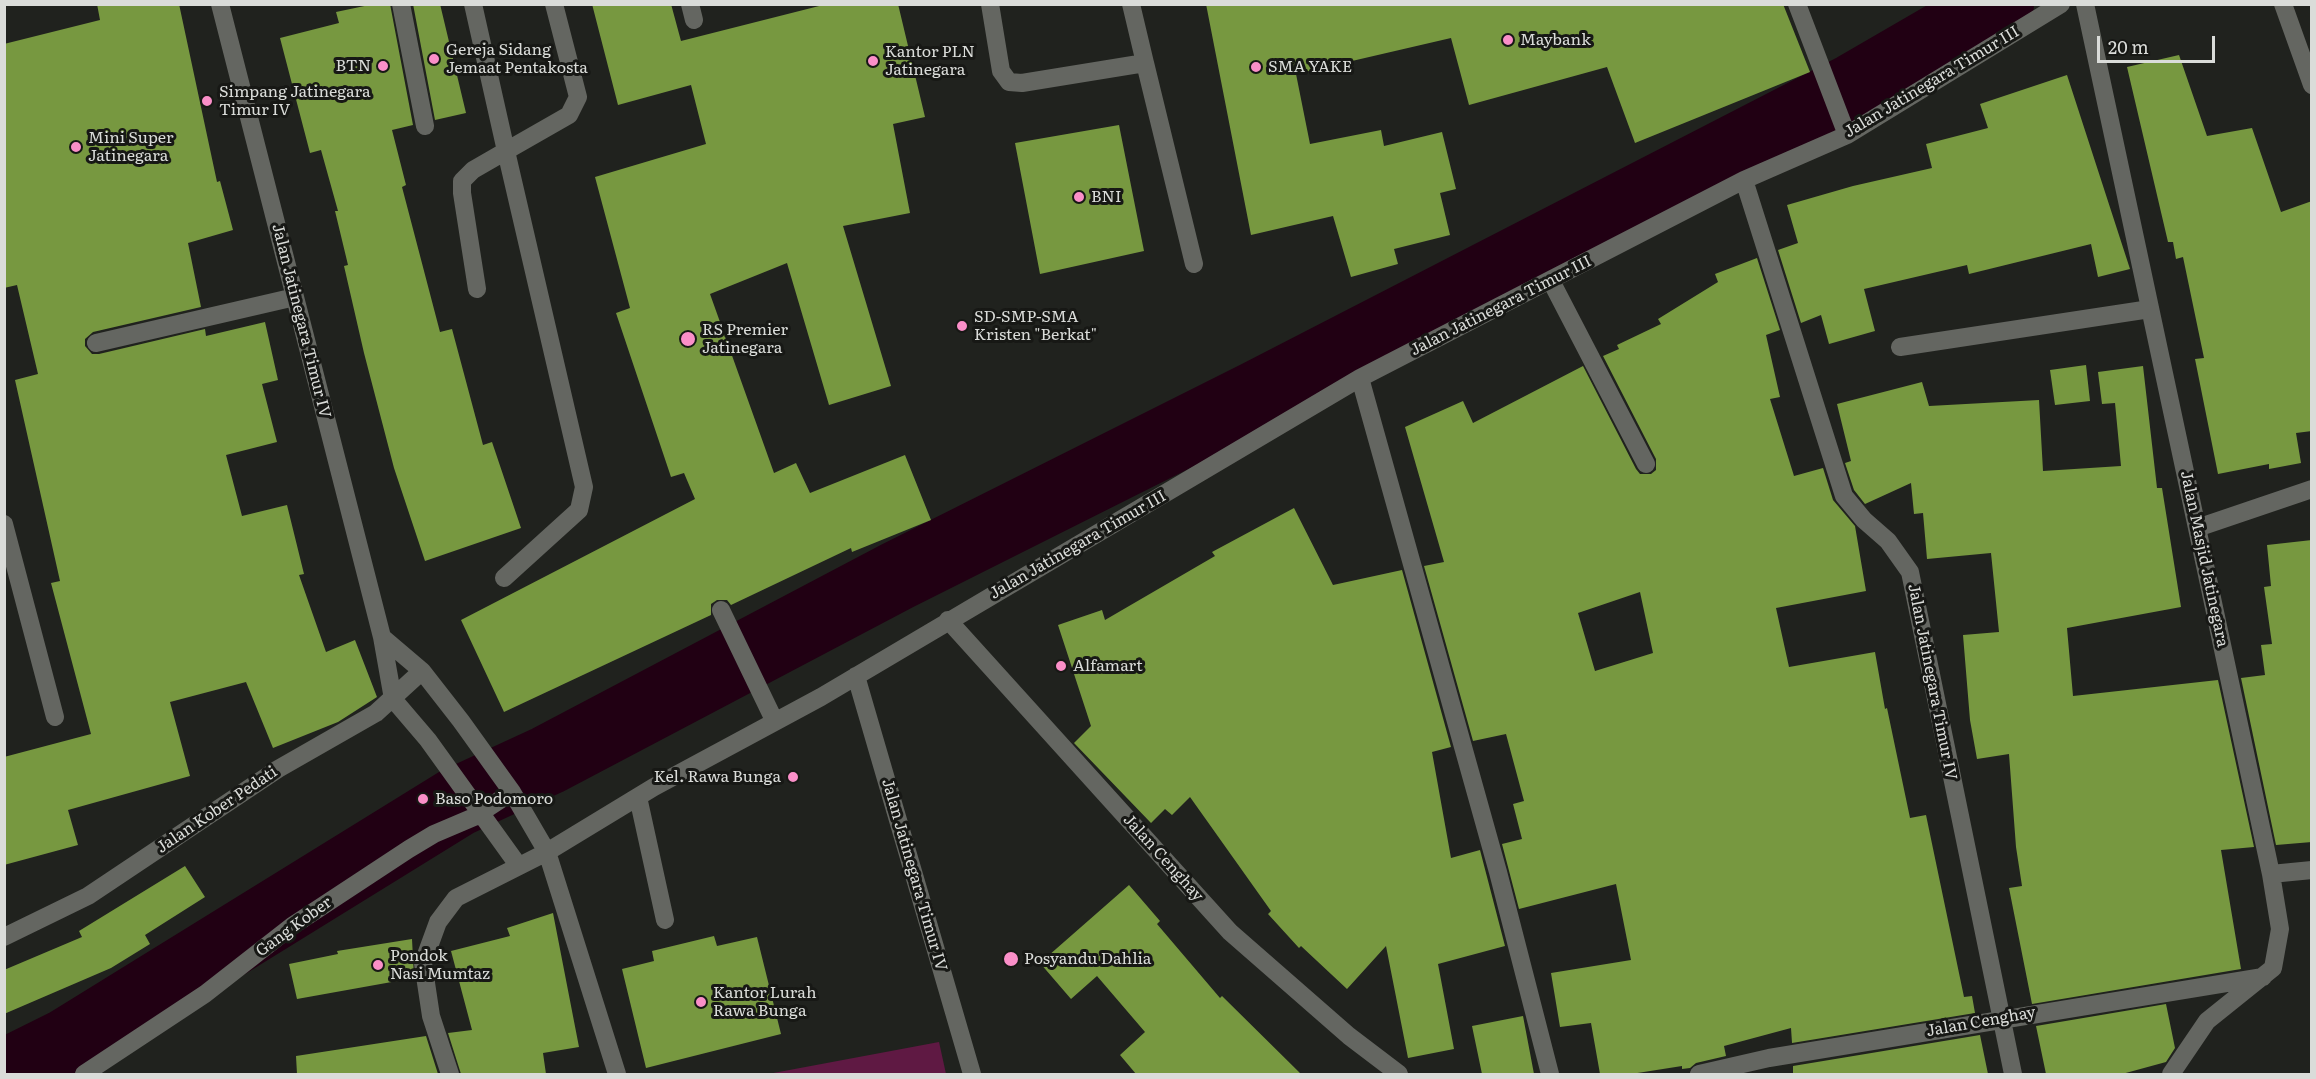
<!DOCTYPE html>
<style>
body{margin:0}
#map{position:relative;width:2316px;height:1079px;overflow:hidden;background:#20221e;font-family:Literata,serif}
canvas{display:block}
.frame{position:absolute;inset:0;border:6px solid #dadcd9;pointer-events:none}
.scale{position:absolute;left:2097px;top:36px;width:118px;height:27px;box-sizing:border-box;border:3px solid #dadcd9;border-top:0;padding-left:8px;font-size:18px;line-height:21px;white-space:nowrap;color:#dadcd9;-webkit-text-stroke:4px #171815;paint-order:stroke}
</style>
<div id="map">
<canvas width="2316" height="1079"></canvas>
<div class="frame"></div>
<div class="scale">20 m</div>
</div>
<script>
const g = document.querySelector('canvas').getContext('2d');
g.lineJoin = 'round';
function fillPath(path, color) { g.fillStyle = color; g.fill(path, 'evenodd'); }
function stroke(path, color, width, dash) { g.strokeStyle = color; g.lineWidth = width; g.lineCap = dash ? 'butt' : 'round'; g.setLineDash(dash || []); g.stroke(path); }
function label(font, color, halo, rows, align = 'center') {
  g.font = font + ' Literata,serif'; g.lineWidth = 6; g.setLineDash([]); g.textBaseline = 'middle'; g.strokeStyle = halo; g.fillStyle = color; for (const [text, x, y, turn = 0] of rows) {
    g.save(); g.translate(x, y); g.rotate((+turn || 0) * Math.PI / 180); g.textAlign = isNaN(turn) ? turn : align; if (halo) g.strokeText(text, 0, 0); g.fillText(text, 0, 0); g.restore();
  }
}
const green = new Path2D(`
 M939,1042L946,1074H768Z`);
const river = new Path2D(`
 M5,1074L67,1043L457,802L548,760L897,576L1256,396L1854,88L1999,4`);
const building = new Path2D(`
 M97,4H179L217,182L220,181L233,230L188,243L201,307L93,332L85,339V346L92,354H99L205,329L206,336L265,322L278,380L262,384L277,442L226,455L242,516L287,505L304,574L299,575L326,652L355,640L377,697L338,722L273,748L246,682L170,702L190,776L68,810L78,845L4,865V757L91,734L51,583L60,581L15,380L38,374L17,285L4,288V44L100,20Z
 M374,4H390L413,125L392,130L406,185L402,187L440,332L452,329L483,445L492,442L521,528L425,561L394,468L364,353L344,266L348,265L335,211H338L321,150L310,153L280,38L339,23L336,12Z
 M413,4H440L466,113L435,120Z
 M592,4H671L681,41L827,4H898L925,117L893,124L910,213L843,226L891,386L829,405L787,263L710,294L774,473L796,463L810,493L905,455L931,520L852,552L851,548L731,605L727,600H717L711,604V615L504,712L461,620L695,499L684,473L671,477L616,313L630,308L595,177L706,144L691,85L618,105Z
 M1206,4H1783L1810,72L1635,143L1607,67L1469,105L1451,38L1296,74L1310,144L1381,130L1384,146L1442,132L1456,189L1440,193L1450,235L1394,249L1398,264L1351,277L1333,216L1251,235Z
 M2179,55L2207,136L2252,128L2281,212L2312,201V431L2296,433L2301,463L2269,469V464L2218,474L2195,359L2204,358L2183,257L2176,259L2173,242H2168L2127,67Z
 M2067,75L2130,269L2098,277L2091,244L1969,274L1967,265L1864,289L1875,331L1829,344L1821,315L1801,323L1778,250L1798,243L1787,205L1853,186L1932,168L1926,144L1988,128L1980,104Z
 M1119,125L1144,251L1040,274L1015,143Z
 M1757,258L1780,330L1766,335L1780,397L1770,399L1794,476L1823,468L1833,500L1855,526L1866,591L1776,608L1789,667L1875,652L1885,709L1887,708L1910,818L1926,815L1964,997L1972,996L1975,1013L1792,1043L1791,1028L1724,1046L1726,1056L1696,1063L1690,1068L1682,1069V1066L1631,1074H1600L1591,1023L1560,1027L1551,973L1631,960L1616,884L1519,909L1502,844L1522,839L1513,804L1524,801L1506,734L1473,741L1424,566L1444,562L1405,427L1463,401L1473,423L1583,366L1636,469L1640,474H1651L1656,470V459L1603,356L1619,349L1617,345L1661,324L1658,319L1718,282L1715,274ZM1640,592L1653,653L1595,671L1578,613Z
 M2086,365L2090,401L2055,405L2050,370Z
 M2143,366L2157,488H2162L2181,607L2067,628L2073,696L2218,680L2254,847L2221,850L2241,969L2032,1004L2009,888L2022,886L2016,847L2009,754L1977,759L1970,720L1963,635L1999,632L1991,553L1927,559L1923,513L1914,514L1911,483L1865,504L1854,490L1845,463L1851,461L1837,404L1922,382L1929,406L2039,400L2043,471L2121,466L2115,403L2102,404L2098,372Z
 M1294,508L1333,585L1402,570L1451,747L1432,752L1451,858L1480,850L1505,946L1438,964L1454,1049L1408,1058L1386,946L1347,989L1301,946L1299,948L1268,914L1271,911L1190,797L1172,815L1165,809L1151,823L1074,743L1091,726L1058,625L1102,610L1105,620L1215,556L1212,552Z
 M2312,540V842L2276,845L2241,678L2265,675L2261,645L2272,644L2264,587L2271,586L2267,545Z
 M185,866L205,897L145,935L150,944L111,968L4,1014V970L82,937L79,931Z
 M1129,885L1160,921L1157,924L1220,998L1222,996L1301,1074H1136L1120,1055L1145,1032L1097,976L1071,999L1040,963Z
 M553,913L579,1047L543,1053L546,1074H461L448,1033L472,1030L451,951L510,936L507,928Z
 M714,936L717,946L757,937L781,1034L646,1068L622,969L654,961L652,951Z
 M412,939L414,978L297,999L289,964L338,954L337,951Z
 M2166,1004L2175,1048L2166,1062L2122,1074H2046L2036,1026Z
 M1523,1016L1534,1074H1482L1472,1026Z
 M1980,1035L1988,1074H1793V1066Z
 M426,1036L438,1074H297L296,1056Z`);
const minor = new Path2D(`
 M220,4L382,637L393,699L428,740L518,865
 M401,4L425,126
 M473,4L506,151L473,170L462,181V193L477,289
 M690,4L694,20
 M990,4L1001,71L1009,82L1022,83L1145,63L1194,264
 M1131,4L1145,63
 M1797,4L1847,135
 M2085,4L2271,874L2280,929L2273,968L2207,1021L2171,1074
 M2283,4L2312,85
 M1744,180L1844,496L1864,520L1888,541L1910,572L2013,1074
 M1551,281L1646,464
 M96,343L295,297
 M1900,347L2150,309
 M1360,378L1498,872L1550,1074
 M4,524L55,717
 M2197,528L2312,489
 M504,578L579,510L584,487L506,151L569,115L578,97L554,4
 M721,610L775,722
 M948,620L1230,932L1349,1036L1399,1074
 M382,637L422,671L461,721L512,792L547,852L617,1074
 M856,676L972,1074
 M638,797L665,920
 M2271,874L2312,870
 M4,937L88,896L278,769L376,713L422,671
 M84,1074L205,994L292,926L409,849L434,834L474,817L512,792
 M450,1074L431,1016L423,963L438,922L456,898L547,852L654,787L821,697L1360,378L1744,180L1847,135L2061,4
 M1699,1074L1769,1058L2263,977`);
const markers = [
 [1508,40,6,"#fa8fc8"],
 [434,59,6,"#fa8fc8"],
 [873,61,6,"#fa8fc8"],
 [383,66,6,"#fa8fc8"],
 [1256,67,6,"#fa8fc8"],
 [207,101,6,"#fa8fc8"],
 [76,147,6,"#fa8fc8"],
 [1079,197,6,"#fa8fc8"],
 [962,326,6,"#fa8fc8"],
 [688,339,8,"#fa8fc8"],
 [1061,666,6,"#fa8fc8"],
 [793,777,6,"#fa8fc8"],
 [423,799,6,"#fa8fc8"],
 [1011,959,8,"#fa8fc8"],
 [378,965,6,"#fa8fc8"],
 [701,1002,6,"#fa8fc8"]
];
const poiNames = [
 ["Maybank",1520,40],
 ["Gereja Sidang",446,50],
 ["Jemaat Pentakosta",446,68],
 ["Kantor PLN",885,52],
 ["Jatinegara",885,70],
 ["BTN",371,66,"right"],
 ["SMA YAKE",1268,67],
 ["Simpang Jatinegara",219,92],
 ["Timur IV",219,110],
 ["Mini Super",88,138],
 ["Jatinegara",88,156],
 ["BNI",1091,197],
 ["SD-SMP-SMA",974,317],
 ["Kristen \"Berkat\"",974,335],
 ["RS Premier",702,330],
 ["Jatinegara",702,348],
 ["Alfamart",1073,666],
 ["Kel. Rawa Bunga",781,777,"right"],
 ["Baso Podomoro",435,799],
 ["Pondok",390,956],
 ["Nasi Mumtaz",390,974],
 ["Posyandu Dahlia",1024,959],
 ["Kantor Lurah",713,993],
 ["Rawa Bunga",713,1011]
];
const streetNames = [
 ["Jalan Jatinegara Timur III",1932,82,-31],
 ["Jalan Jatinegara Timur III",1501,306,-27],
 ["Jalan Jatinegara Timur IV",301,321,76],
 ["Jalan Jatinegara Timur III",1078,545,-30],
 ["Jalan Masjid Jatinegara",2204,559,78],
 ["Jalan Jatinegara Timur IV",1932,682,79],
 ["Jalan Kober Pedati",217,810,-34],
 ["Jalan Cenghay",1163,858,48],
 ["Jalan Jatinegara Timur IV",914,875,74],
 ["Gang Kober",294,927,-36],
 ["Jalan Cenghay",1981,1022,-10]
];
fillPath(green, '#5f1943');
stroke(river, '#210013', 70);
fillPath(building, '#779840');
stroke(minor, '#646661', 18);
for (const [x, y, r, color] of markers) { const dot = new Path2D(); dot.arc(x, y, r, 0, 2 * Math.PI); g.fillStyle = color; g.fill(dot); stroke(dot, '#171815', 2); }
label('16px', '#dadcd9', '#171815', poiNames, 'left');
label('16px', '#dadcd9', '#171815', streetNames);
</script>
